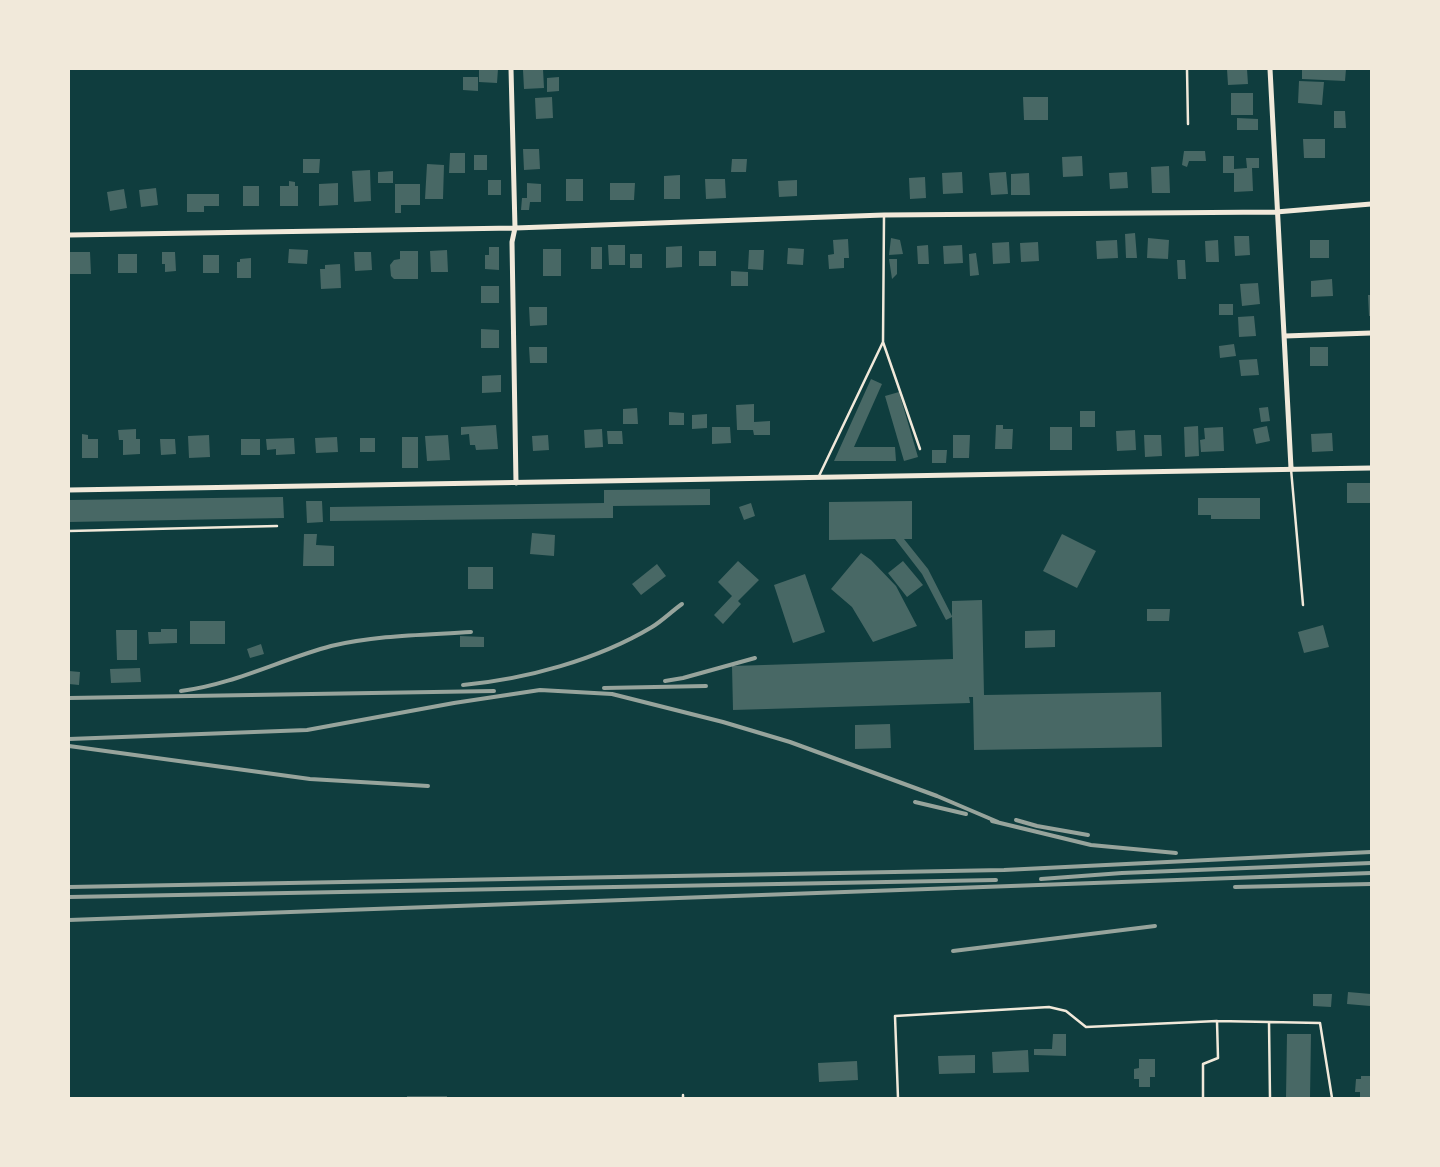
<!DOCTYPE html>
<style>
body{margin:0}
#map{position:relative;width:1440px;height:1167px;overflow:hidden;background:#0f3d3e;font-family:"Alegreya Sans",sans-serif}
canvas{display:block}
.frame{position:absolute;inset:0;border:70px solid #f1e9da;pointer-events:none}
</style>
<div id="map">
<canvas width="1440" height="1167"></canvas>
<div class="frame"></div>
</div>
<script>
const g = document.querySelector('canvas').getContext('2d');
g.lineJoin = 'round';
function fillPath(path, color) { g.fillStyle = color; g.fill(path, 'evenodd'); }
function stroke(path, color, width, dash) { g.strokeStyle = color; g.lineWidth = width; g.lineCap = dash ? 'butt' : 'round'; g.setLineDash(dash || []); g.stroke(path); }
const building = new Path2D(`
 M479,69H498L497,83L479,82Z
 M543,69L544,88L524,89L523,70Z
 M1227,69H1247L1248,84L1228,85Z
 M1302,69H1346L1345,81L1302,79Z
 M463,77H478V91L463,90Z
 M559,77V91L547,92V78Z
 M1299,81L1324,82L1322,105L1298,103Z
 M1231,93H1253V115H1231Z
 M552,97L553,118L536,119L535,98Z
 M1023,97H1048V120H1024Z
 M1334,111H1345L1346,128H1334Z
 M1237,118L1258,119V130H1237Z
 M1303,139H1325V158H1304Z
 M523,149H539L540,169L524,170Z
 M1184,151H1205L1206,161H1189L1187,167L1182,165Z
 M450,153H465V173H449Z
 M474,155H487V170H474Z
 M1082,156L1083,176L1063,177L1062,157Z
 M1223,156H1234V169L1247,168L1246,158H1259V168H1252L1253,191L1234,192V173H1223Z
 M303,159H320L319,173H303Z
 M732,159H747L746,172H731Z
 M427,164L444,165L443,199H425Z
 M1169,166L1170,193H1152L1151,167Z
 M370,170L371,201L354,202L352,171Z
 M393,171V183H378V172Z
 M962,172L963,193L943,194L942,173Z
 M1006,172L1008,194L991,195L989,173Z
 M1127,172L1128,188L1110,189L1109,173Z
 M1029,173L1030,195H1011V174Z
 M680,175V199H664V176Z
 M925,177L926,198L910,199L909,178Z
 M566,179H583V201H566Z
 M705,179H725L726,198L706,199Z
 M488,180H501V195H488Z
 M797,180V196L779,197L778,181Z
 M289,181L295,182V186H298V206H280V186H289Z
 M338,183V205L319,206V184Z
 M527,183L541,184V202H530L529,210H521L522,198H527Z
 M610,183H635L634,200H610Z
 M395,184H420V205H401V213H395Z
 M243,186H259V206H243Z
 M156,188L158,205L141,207L139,190Z
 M124,189L127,208L110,211L107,192Z
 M187,194H219V206H204V212H187Z
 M1135,233L1137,258H1126L1125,234Z
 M1234,236H1249L1250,255L1235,256Z
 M891,238L900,240L903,254L889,255Z
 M1148,238L1169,240L1168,259L1147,258Z
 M848,239L849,258H844V268L829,269L828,255L834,254L833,240Z
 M1117,240L1118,258L1097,259L1096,241Z
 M1218,240L1219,262H1206L1205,241Z
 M1310,240H1329V258H1310Z
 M1009,242L1010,263L993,264L992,243Z
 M1038,242L1039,261L1021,262L1020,243Z
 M608,245H625V265H609Z
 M928,245L929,264H918L917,246Z
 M962,245L963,263L944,264L943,246Z
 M682,246V267L666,268V247Z
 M489,247H499V270L485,269V255H489Z
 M591,247H602V269H591Z
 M788,248L804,249L803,265L787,264Z
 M289,249L308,250L307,264L288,263Z
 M543,249H561V276H543Z
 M447,250L448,272H431L430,251Z
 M749,250H764L763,270L748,269Z
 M400,251H418V279H394L391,276L390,265L394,260L400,259Z
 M699,251H716V266H699Z
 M69,252H90L91,274H69Z
 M162,252H175L176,271L165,272V264H162Z
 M354,252H371L372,270L355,271Z
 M976,253L979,275L970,276L969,254Z
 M118,254H137V273H118Z
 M630,254H642V268H630Z
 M203,255H219V273H203Z
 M251,258V278H237V262H240V259Z
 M889,259H897V274L892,279Z
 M1177,260H1185L1186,279H1178Z
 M340,264L341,288L321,289L320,269H325V265Z
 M731,271L748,272V286H731Z
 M1332,279L1333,296L1311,297V281Z
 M1258,283L1260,304L1242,306L1240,284Z
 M481,286H499V303H481Z
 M1368,295H1371V316H1369Z
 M1219,304H1233V315H1219Z
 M529,307H547V325L530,326Z
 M1254,316L1256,336L1239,337L1238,317Z
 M481,329L499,330V348H481Z
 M1234,344L1236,356L1220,358L1219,346Z
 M529,347H547V363H530Z
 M1310,347H1328V366H1310Z
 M1257,359L1259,375L1241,376L1239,360Z
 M501,375V392L482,393V376Z
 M871,379L882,384L854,447H895L896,461H834Z
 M899,392L918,457L904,461L885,396Z
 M754,404V422L770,421V435H754L753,430H737L736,405Z
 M1268,407L1270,421L1261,422L1259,408Z
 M637,408L638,424H623V409Z
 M1080,411H1095V427H1080Z
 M669,412L684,413V425H669Z
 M707,414V428L692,429V415Z
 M496,425L498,449L476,450L475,445H470L469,434L461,435V427Z
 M996,425H1003V429H1013L1012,449H995Z
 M1198,426L1199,456L1185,457L1184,427Z
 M1267,426L1270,441L1256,444L1253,429Z
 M712,427H730L731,443L712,444Z
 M1050,427H1072V450H1050Z
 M1223,427L1224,451L1201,452L1200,440L1205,439L1204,428Z
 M136,429V439H140V454L123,455V440H119L118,430Z
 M602,429L603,447L585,448L584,430Z
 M1135,430L1136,450L1117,451L1116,431Z
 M607,431H622L623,444H608Z
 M1332,433L1333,451L1312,452L1311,434Z
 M82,434L88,435V439H98V458H82Z
 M209,435L210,457L189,458L188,436Z
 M448,435L450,460L427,461L425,436Z
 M548,435L549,450L533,451L532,436Z
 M953,435H970L969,458H953Z
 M1144,435H1161L1162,456L1145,457Z
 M337,437L338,452L316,453L315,438Z
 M402,437H418V468H402Z
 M294,438L295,454L276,455V449L267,450L266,439Z
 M360,438H375V452H360Z
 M160,439H175L176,454L161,455Z
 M241,439H260V455H241Z
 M932,450H947L946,463H932Z
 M1347,483H1371V503H1347Z
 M710,489V505L613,506V518L330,521V507L604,503V490Z
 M283,497L284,518L69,522V500Z
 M1198,498H1260V519H1211V515H1198Z
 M306,501H322L323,522L307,523Z
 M912,501V539H904L928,569L952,616V601L982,600L984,695L1161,692L1162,747L974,750L973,697H969L970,703L733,710L732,666L953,659L952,617L946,620L922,574L895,539L829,540V502Z
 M751,503L755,516L744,520L739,507Z
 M532,533L555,535L554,556L530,554Z
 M304,534H317L316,545L334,546V566H303Z
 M1062,534L1096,551L1077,588L1043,571Z
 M861,553L871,560L896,586L917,626L873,642L852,607L831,589Z
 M738,561L759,580L738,601L741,604L723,624L714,615L732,596L718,582Z
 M903,561L923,585L907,597L888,573Z
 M657,564L666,576L641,595L632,584Z
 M468,567H493V589H468Z
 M805,574L825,632L793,643L774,585Z
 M1147,609H1170L1169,621H1147Z
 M190,621H225V644H190Z
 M1323,625L1329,647L1304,653L1298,632Z
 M161,629H177V643L149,644L148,632H161Z
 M116,630H137V660H117Z
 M1055,630V647L1025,648V631Z
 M460,636L484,637V647H460Z
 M261,644L264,654L250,658L247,649Z
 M140,668L141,682L111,683L110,669Z
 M69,671L80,672L79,685L69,684Z
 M890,724L891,748L855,749V725Z
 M1348,992L1371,994L1370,1006L1347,1004Z
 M1313,994H1332L1331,1007L1313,1006Z
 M1053,1034H1066V1056L1034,1055V1049H1052Z
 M1287,1034H1311L1310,1098H1286Z
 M1028,1050L1029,1072L993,1073L992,1052Z
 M975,1055V1073L939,1074L938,1056Z
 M1139,1059H1155V1077H1150V1087H1139V1079H1134V1069L1139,1068Z
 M857,1061L858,1080L819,1082L818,1063Z
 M1361,1076H1371V1098H1360V1092H1355L1356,1079H1361Z
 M407,1096H447V1098H407Z`);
const service = new Path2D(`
 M1187,69L1188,124
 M883,342L920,449
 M1291,469L1303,605
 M819,476L883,342L884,216
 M69,531L277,526
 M1269,1022L1320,1023L1332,1098
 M683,1095V1098
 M898,1098L895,1016L1049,1007L1066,1011L1086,1027L1217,1021
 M1203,1098V1064L1218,1058L1217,1021L1269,1022L1270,1098`);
const minor = new Path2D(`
 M511,69L515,228L512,242L516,483
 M1270,69L1291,468
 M69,235L515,228L884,215L1276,212L1371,204
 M1285,336L1371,333
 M69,490L1371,468`);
const rail = new Path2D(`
 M665,681L683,678L755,658
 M463,685C526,679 597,660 652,627C662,621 672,611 682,604
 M604,688L706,686
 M181,691C232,685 282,659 331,646C377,635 424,635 471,632
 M69,698L494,691
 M69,739L307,730L454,703L540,690L612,694L723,722L790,742L937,796L998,822
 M69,746L310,779L428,786
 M915,802L966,814
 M1016,820L1037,826L1088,835
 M992,821L1091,845L1176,853
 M1041,879L1122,873L1371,863
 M69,887L1004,870L1371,852
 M1235,887L1371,884
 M69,897L996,880
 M69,920L1371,873
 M953,951L1155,926`);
fillPath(building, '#486865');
stroke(service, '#f1e9da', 2.5);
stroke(minor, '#f1e9da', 5);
stroke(rail, '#97a49c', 4);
</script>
